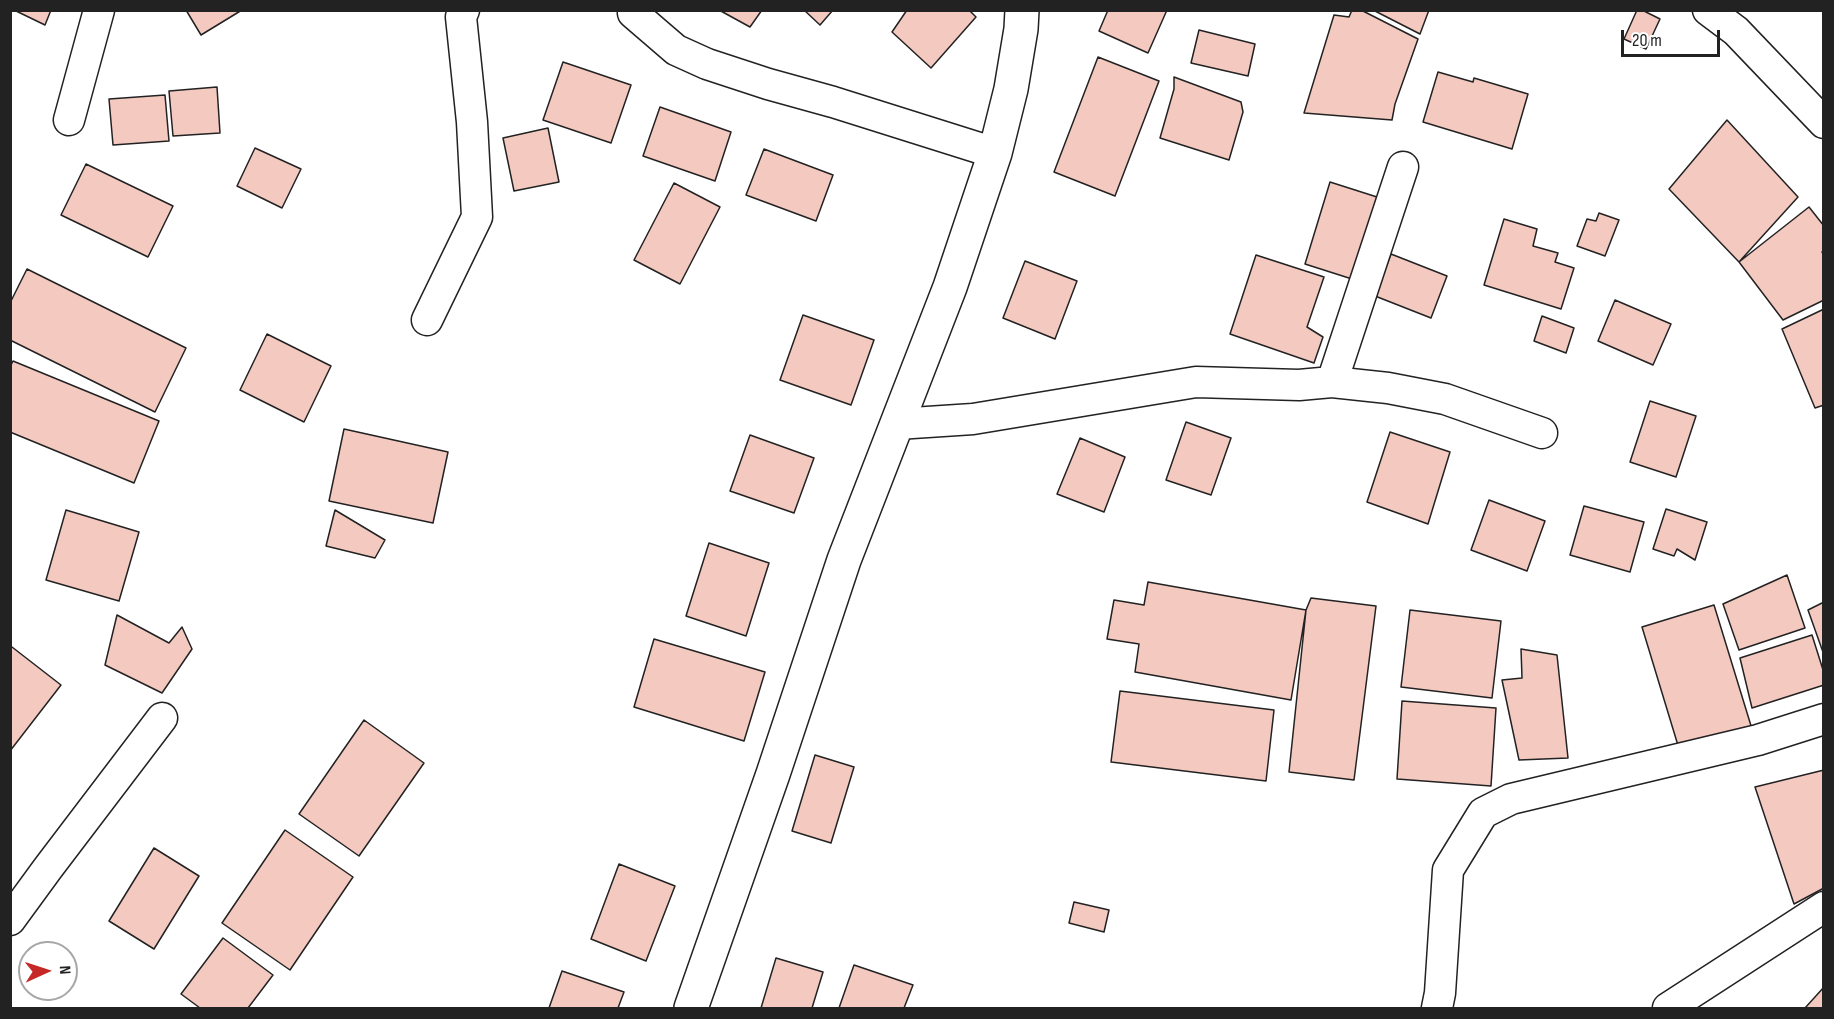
<!DOCTYPE html>
<style>
body{margin:0}
#map{position:relative;width:1834px;height:1019px;overflow:hidden;background:#fff;font-family:"Sofia Sans Condensed",sans-serif}
canvas{display:block}
.frame{position:absolute;inset:0;border:12px solid #222;pointer-events:none}
.north{position:absolute;left:18px;top:941px;width:60px;height:60px;box-sizing:border-box;background:#fff;border:2px solid #a7a7a7;border-radius:50%;rotate:87deg;font-size:16px;font-weight:700;line-height:24px;text-align:center;color:#222}
.north::after{content:'';display:block;margin:auto;width:21px;height:27px;background:#c62828;clip-path:polygon(50% 0,100% 100%,50% 72%,0 100%)}
.scale{position:absolute;left:1621px;top:30px;width:99px;height:27px;box-sizing:border-box;border:3px solid #222;border-top:0;padding-left:8px;font-size:18px;line-height:21px;white-space:nowrap;color:#222;-webkit-text-stroke:4px #fff;paint-order:stroke}
</style>
<div id="map">
<canvas width="1834" height="1019"></canvas>
<div class="frame"></div>
<div class="north">N</div>
<div class="scale">20 m</div>
</div>
<script>
const g = document.querySelector('canvas').getContext('2d');
g.lineJoin = 'round';
function fillPath(path, color) { g.fillStyle = color; g.fill(path, 'evenodd'); }
function stroke(path, color, width, dash) { g.strokeStyle = color; g.lineWidth = width; g.lineCap = dash ? 'butt' : 'round'; g.setLineDash(dash || []); g.stroke(path); }
const building = new Path2D(`
 M14,10H51L45,25Z
 M186,10H242L201,35Z
 M719,10H762L750,27Z
 M804,10H833L820,25Z
 M907,10H969L976,17L931,68L892,32Z
 M1108,10H1167L1148,53L1099,31Z
 M1352,10H1361L1418,39L1395,104L1392,120L1304,113L1334,15L1349,17Z
 M1373,10H1429L1420,34Z
 M1637,10H1642L1660,19L1646,49L1624,39Z
 M1199,30L1255,44L1248,76L1191,63Z
 M1098,57L1159,81L1115,196L1054,172Z
 M563,62L631,85L611,143L543,120Z
 M1438,72L1473,82L1474,78L1528,94L1512,149L1423,122Z
 M1174,77L1241,102L1243,112L1229,160L1160,138L1174,89Z
 M217,87L220,133L173,136L169,91Z
 M165,95L169,141L113,145L109,99Z
 M660,107L731,132L715,181L643,156Z
 M1727,120L1798,197L1739,262L1669,189Z
 M548,128L559,182L514,191L503,138Z
 M255,148L301,169L282,208L237,186Z
 M764,149L833,175L816,221L746,195Z
 M86,164L173,206L148,257L61,215Z
 M1330,182L1377,197L1352,279L1305,264Z
 M674,183L720,207L680,284L634,260Z
 M1809,207L1824,226V251L1822,252L1824,256V300L1783,320L1739,262Z
 M1599,213L1619,220L1605,256L1577,246L1587,219L1596,221Z
 M1504,219L1537,229L1533,246L1558,253L1555,262L1574,268L1561,309L1484,285Z
 M1391,254L1447,276L1431,318L1375,296Z
 M1256,255L1324,277L1307,327L1323,337L1314,363L1230,334Z
 M1025,261L1077,281L1055,339L1003,318Z
 M27,269L186,348L155,412L10,340V303Z
 M1615,300L1671,324L1653,365L1598,341Z
 M1824,309V405L1815,408L1782,329Z
 M803,315L874,340L851,405L780,380Z
 M1542,316L1574,328L1566,353L1534,341Z
 M267,334L331,366L304,422L240,390Z
 M13,361L159,421L134,483L10,432V367Z
 M1650,401L1696,416L1676,477L1630,462Z
 M1186,422L1231,438L1211,495L1166,480Z
 M344,429L448,452L433,523L329,501Z
 M1390,432L1450,452L1428,524L1367,502Z
 M750,435L814,458L794,513L730,491Z
 M1080,438L1125,457L1104,512L1057,494Z
 M1489,500L1545,521L1527,571L1471,550Z
 M1584,506L1644,522L1630,572L1570,555Z
 M1666,509L1707,522L1695,560L1677,549L1674,556L1653,549Z
 M66,510L139,532L119,601L46,580Z
 M335,510L385,540L375,558L326,546Z
 M709,543L769,563L746,636L686,616Z
 M1787,575L1805,628L1739,650L1723,604Z
 M1148,582L1306,610L1291,700L1135,672L1139,644L1107,639L1114,600L1144,605Z
 M1311,598L1376,606L1354,780L1289,772L1306,610Z
 M1824,602V655L1808,610Z
 M1714,605L1752,729L1680,752L1642,627Z
 M1410,610L1501,621L1492,698L1401,687Z
 M117,615L169,643L182,627L192,649L162,693L105,665Z
 M1812,635L1824,673V685L1752,708L1740,658Z
 M654,639L765,672L744,741L634,707Z
 M12,647L61,685L10,751V649Z
 M1521,649L1557,655L1568,758L1519,760L1502,680L1522,678Z
 M1120,691L1274,710L1266,781L1111,762Z
 M1402,701L1496,708L1491,786L1397,779Z
 M364,720L424,763L359,856L299,814Z
 M815,755L854,767L831,843L792,831Z
 M1824,770V888L1794,904L1755,787Z
 M285,830L353,877L290,970L222,923Z
 M154,848L199,876L154,949L109,921Z
 M619,864L675,886L646,961L591,939Z
 M1074,902L1109,910L1104,932L1069,923Z
 M223,938L273,975L248,1008H200L181,994Z
 M776,958L823,972L812,1008H761Z
 M854,965L913,985L904,1008H839Z
 M562,971L624,992L618,1008H549Z
 M1824,987V1008H1805Z`);
const street = new Path2D(`
 M1708,10L1736,31L1824,123
 M633,13L676,50L707,64L768,84L833,102L995,153
 M69,120L99,10
 M427,320L477,217L472,122L461,17L464,10
 M1332,382L1403,167
 M897,424L973,419L1196,382L1299,385L1332,382L1388,388L1445,399L1542,433
 M10,920L48,868L162,718
 M1437,1008L1440,993L1448,870L1483,813L1511,799L1758,740L1824,719
 M1668,1008L1824,907`);
const secondary = new Path2D(`
 M691,1008L773,774L844,560L950,287L995,153L1011,89L1021,29L1022,10`);
fillPath(building, '#f3c9c0');
stroke(building, '#222', 1.5);
stroke(street, '#222', 33);
stroke(secondary, '#222', 36);
stroke(street, '#fff', 30);
stroke(secondary, '#fff', 33);
</script>
